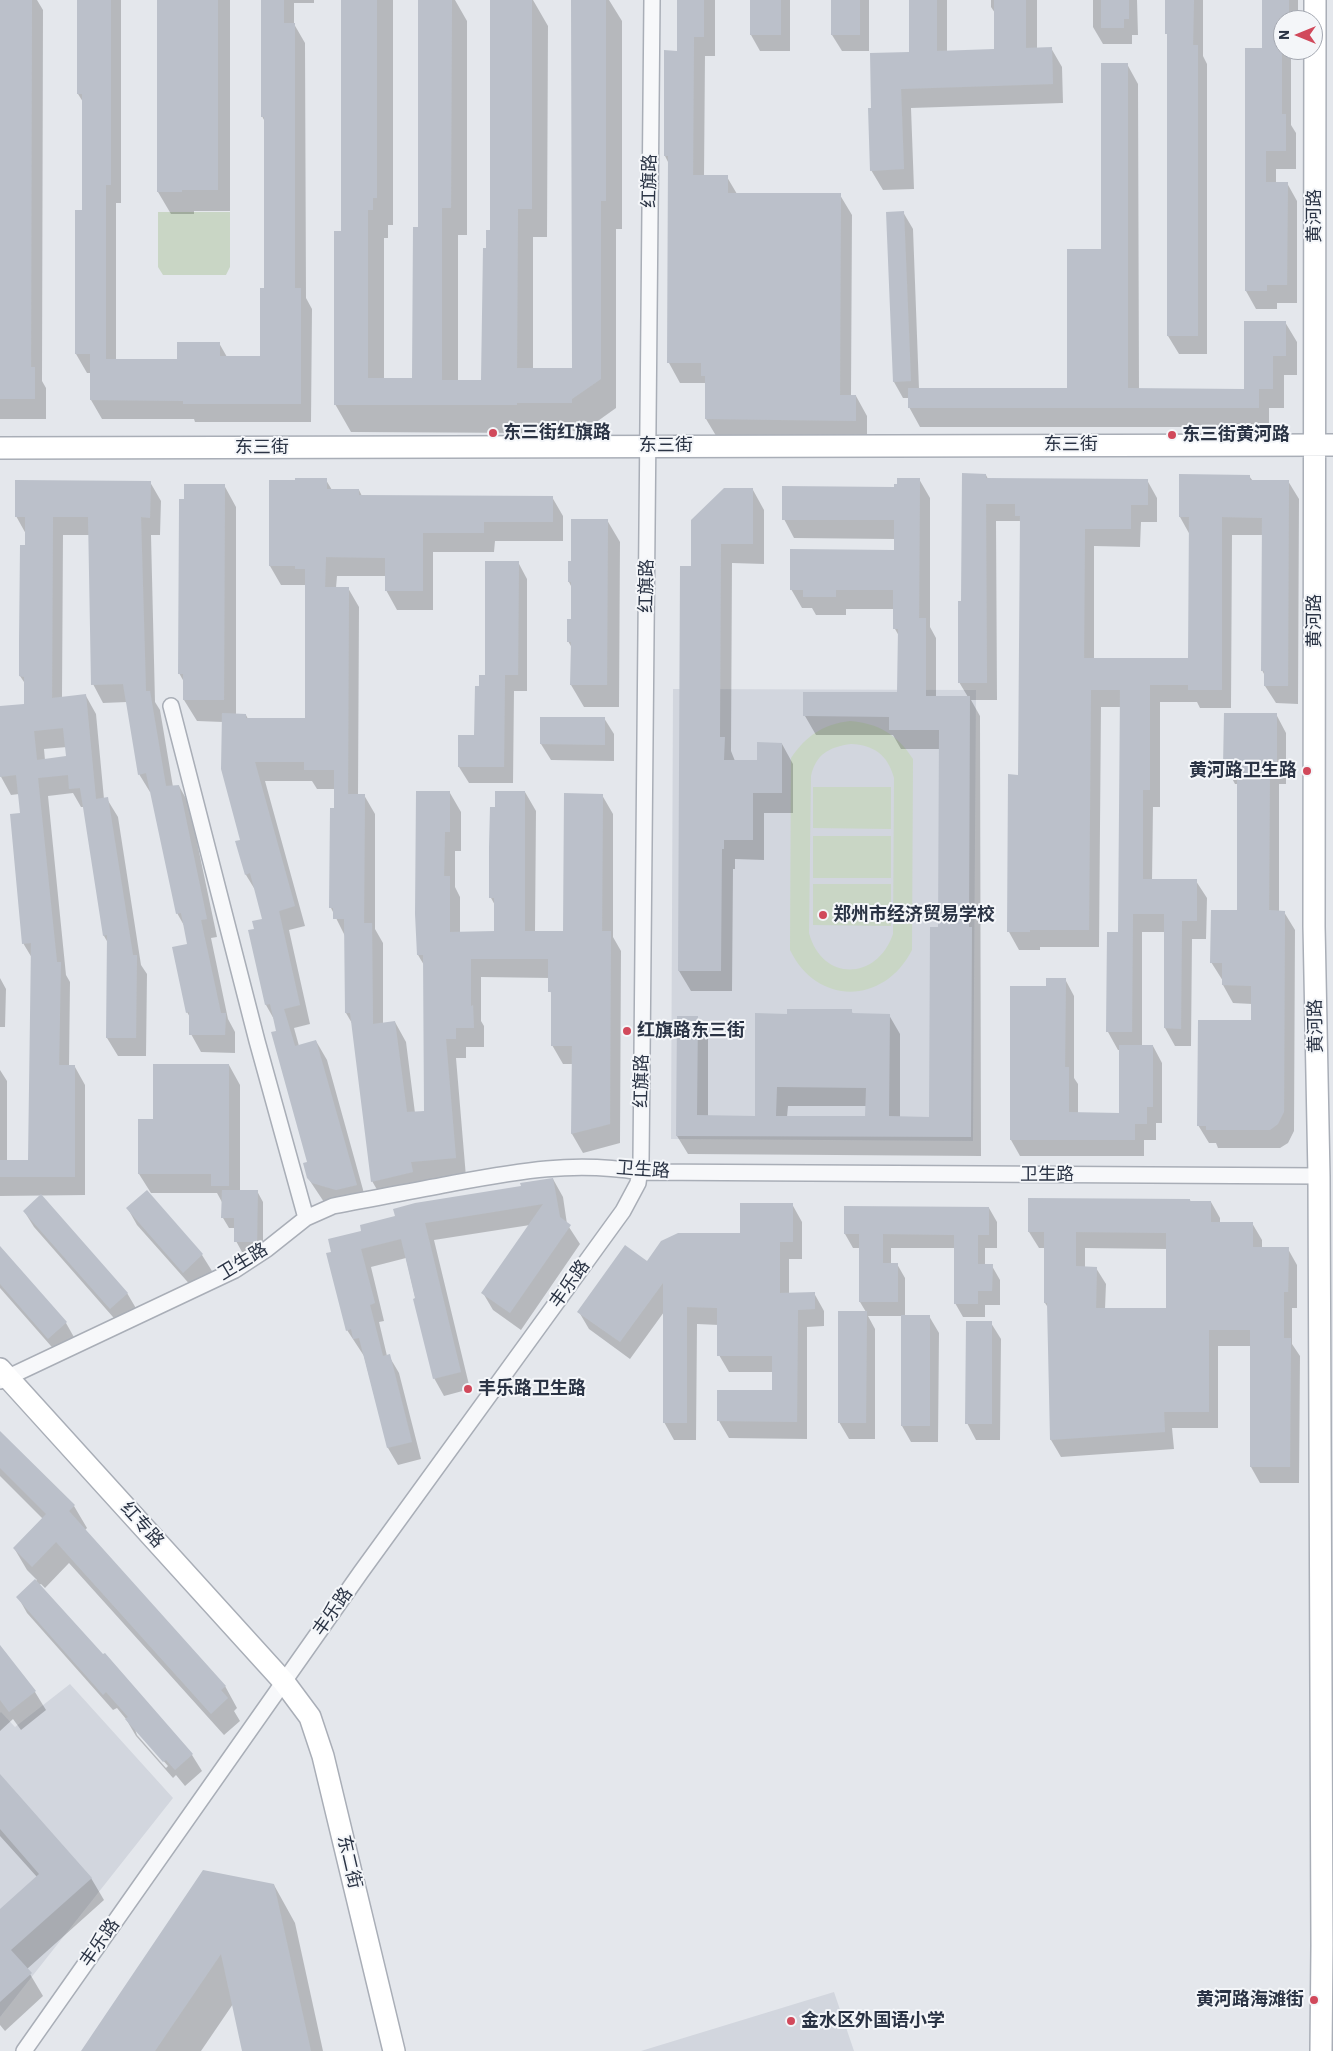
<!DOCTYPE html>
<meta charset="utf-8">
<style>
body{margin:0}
#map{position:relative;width:1333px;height:2051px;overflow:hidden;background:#e4e7ec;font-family:"IBM Plex Sans",sans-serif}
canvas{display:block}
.north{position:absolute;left:1273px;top:10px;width:50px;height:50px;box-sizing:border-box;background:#f4f6f9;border:1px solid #a4a8b1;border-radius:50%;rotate:270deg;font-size:14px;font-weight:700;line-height:20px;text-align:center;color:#2b3445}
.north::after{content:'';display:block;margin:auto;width:18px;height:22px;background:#d1495b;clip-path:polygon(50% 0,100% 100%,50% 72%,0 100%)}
</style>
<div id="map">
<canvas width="1333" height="2051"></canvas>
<div class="north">N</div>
</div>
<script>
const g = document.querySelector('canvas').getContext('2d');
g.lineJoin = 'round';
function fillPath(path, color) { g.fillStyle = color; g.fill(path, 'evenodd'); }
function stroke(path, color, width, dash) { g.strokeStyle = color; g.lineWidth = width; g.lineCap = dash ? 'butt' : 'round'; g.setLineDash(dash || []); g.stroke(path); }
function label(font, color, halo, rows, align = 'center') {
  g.font = font + ' "IBM Plex Sans","Noto Sans SC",sans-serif'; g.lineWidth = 4; g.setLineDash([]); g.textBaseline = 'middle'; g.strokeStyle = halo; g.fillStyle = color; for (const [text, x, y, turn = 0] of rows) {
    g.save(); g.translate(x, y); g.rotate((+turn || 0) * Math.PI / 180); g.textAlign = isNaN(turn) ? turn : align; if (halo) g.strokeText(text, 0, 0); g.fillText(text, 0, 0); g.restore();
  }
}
const built = new Path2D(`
 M673,689L976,690L973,1141L671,1139Z
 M70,1684L173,1798L0,2017V1713L1,1712L15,1727Z
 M834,1992L854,2051H641Z`);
const green = new Path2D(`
 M158,212H230V267L226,275H163L158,267Z
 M850,721C878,723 898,735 913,759L912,950C884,1005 817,1006 790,950L791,758C806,736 823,724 850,721ZM851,744C874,745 888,755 894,778L893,934C877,981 822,982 809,933L811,776C816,754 829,747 851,744Z
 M813,787H891V829L813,828Z
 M813,836H891V878H813Z
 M813,884H891V926L813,925Z`);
const shadow = new Path2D(`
 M0,0H37L43,10L42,381L46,388V419H0Z
 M78,0H121V203H116V360H178L219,343L227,357L262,358L265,290V122L262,116V0H314V3H294V24L305,43L306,298L312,309L311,422H195L194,419H102L91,400V373H87L76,354L83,211V102L78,94Z
 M158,0H230V211H194V214H171L158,192Z
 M342,0H393V225H388V238H384V379H414L419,228V0H455L467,21V235H458V381H483L488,249L491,231L492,0H533L548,26L547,237H533V370H573L572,0H609L622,21V229H616V408L588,428V431H533V433L351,432L335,404L342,233Z
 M679,0H715V56H705L704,177H727L737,194L840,195L852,215L851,396H856L867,416V441L718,439L706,419V383H680L669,363V164L665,156L678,52Z
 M751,0H790V51H760L751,35Z
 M833,0H869V51H842L832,35Z
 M910,0H947V52L995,50V13L991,7V0H1037V49L1051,48L1062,67L1063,103L911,108L914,189L883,190L871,170L873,109L910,53Z
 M1093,0H1137L1138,35H1132V44H1103L1093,27Z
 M1168,0H1203V56L1207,64V354H1179L1168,336Z
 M1263,0H1298V20H1283V50H1298H1291V125L1296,133V169H1276V183H1287L1297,201V303H1277V309H1256L1246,291L1263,49Z
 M1127,64L1138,84L1139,390H1245L1285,322L1297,342V375H1284V408H1269V427H920L909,407V398H903L894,382L903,212L913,229L919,389L1068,390L1102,250Z
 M986,475L988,479L1147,480L1157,498V522H1141L1140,547L1094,546V659H1190V535L1180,517L1249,476L1253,481H1288L1299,499L1298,704L1276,703L1265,686V676L1262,670L1263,535H1232L1231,708H1200L1197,702H1160V807H1153L1152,881H1196L1207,898L1206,939H1192L1191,1046H1175L1165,1028V932H1142V1046H1153L1162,1063V1123H1156V1140H1144V1156H1020L1011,1140L1047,988L1065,979L1074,996V1078L1078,1084V1114H1120V1050H1118L1108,1032L1119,933L1121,707H1101L1099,947H1040V950H1019L1009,932V776H1020L1021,523L1020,521H996L997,700H971L980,716L981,1156L688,1154L677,1136L697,1018L708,1036V1116L756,1117L788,1015L851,1011L854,1015H889L900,1034V1118H930L940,928L941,749H901L893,735H816L805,716L899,694V636L895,629L894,609H846V615H816L812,608H802L791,589L895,551V539L794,538L784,519L895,488L919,479L930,498V627L936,638V697H968L959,682L962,603ZM788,1106H867L866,1117H787Z
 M326,480L332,490H359L362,496L552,497L563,516V541H495L494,552H433V610H397L386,590V576H337L336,588H348L359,607L358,795H364L375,814V929L383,943V1024L395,1022L406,1042L415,1113L425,1112L424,965L418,955L450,793L461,812V851H455V887L460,897V933L496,932V907L491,898V847L496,808L525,792L536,811L535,932H564L602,795L613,814V937L621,951L620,1143L583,1153L572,1134L573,1064H563L552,1045L553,996L550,991V978L481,977V1021L484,1026V1047H466V1058H456L466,1177L421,1181L423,1191L383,1200L372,1181L353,1025L346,1013L345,936L331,908V809H335V789H317L312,781H265L305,926L289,930L310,1024L294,1028L299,1046L316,1041L327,1060L367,1204L348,1209L324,1202L308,1178L309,1163L275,1021L266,1005L249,931L255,930L264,920L257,893L246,875L223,722L197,721L184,700V682L179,673L186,501L224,485L236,507V715H246L248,719H306L305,585H281L270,566Z
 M150,482L161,501L160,535H151L155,702L160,710L173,787L179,786L189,804L217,937L211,938L228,1019L235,1032V1053L201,1052L191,1034V1019L187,1012L189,944L186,929L177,913L152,792H150L139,774L127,702L103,703L93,684L89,535H63L62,698L86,696L96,714L104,799H107L118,817L141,965L147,974L146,1056H118L107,1038L108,943L104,936L84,807H81L73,793L48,796L66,975L70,982L69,1067H75L85,1085V1195L0,1196V1070L7,1081V1161H29L32,958L23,943L21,814L19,794L11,795L0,775V708L26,705V685L20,676L26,534L16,516ZM67,747L68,758L45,760L44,749Z
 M753,490L764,510V564L732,563L731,751L735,761H758L782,744L793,764V813H764V860L735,859V869H733L732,991H691L679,971L692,567Z
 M607,520L620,542L619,707H584L571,685L572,648L568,641L572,620V588L569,582L572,562Z
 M518,562L527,579V691H514L513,783H469L459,767L475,736L486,676Z
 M1276,714L1286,733V784H1279V912H1284L1295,930L1294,1131L1288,1143L1280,1148H1218L1216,1143H1209L1198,1125L1252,1021V1004L1233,1003L1223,985V981L1211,962L1238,912L1239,784H1235L1225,765Z
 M604,718L614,734V761L551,760L541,744Z
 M0,978L6,989L5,1027H0Z
 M229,1065L240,1085V1191H257L263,1202V1252H242L236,1241V1228H229L223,1218V1204L217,1193H151L139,1174L154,1120Z
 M553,1179L563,1197L567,1224L580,1244L521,1330L493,1310L483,1293L530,1225L434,1240L470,1389L444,1396L434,1378L406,1258L371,1267L384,1321L379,1322L387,1356H389L399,1373L421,1459L398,1465L388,1448L364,1356L347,1330L328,1254L522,1187Z
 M147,1192L202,1255L212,1271L193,1288L137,1225L128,1209Z
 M1190,1200L1191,1202H1211L1220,1218V1223H1252L1262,1240V1249H1288L1297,1265V1308H1292V1344L1300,1356L1299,1483H1260L1251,1467V1346H1218V1428H1172L1174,1449L1061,1457L1051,1440L1049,1309L1045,1303V1248H1039L1029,1232ZM1085,1248L1168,1249L1167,1309H1105L1106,1284L1096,1268H1085Z
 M792,1204L802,1222V1259H789V1294L814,1293L824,1311V1326L807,1327V1439L729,1438L719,1421V1391H773V1372H729L719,1355V1325L697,1324L696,1440H674L664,1422V1312L630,1359L589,1329L579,1312L647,1262L741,1234Z
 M845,1207L989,1208L997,1222V1248H985V1266H992L1000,1280V1305H985V1317H963L955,1303V1248H891V1264H897L905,1278V1316H929L939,1333L938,1442H911L902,1426V1316H868L875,1329V1439H849L839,1422L866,1312L860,1302V1248H853L845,1234Z
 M24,1211L127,1293L137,1310L120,1325L34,1227Z
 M0,1248L66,1323L75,1339L58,1354L0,1288Z
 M991,1323L1001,1339L1000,1440H976L967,1423Z
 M0,1433L74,1506L87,1528L85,1530L225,1686L237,1708L234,1711L240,1721L224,1735L69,1563L45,1588L41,1584L39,1585L103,1656L104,1655L192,1755L202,1771L185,1786L176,1775L173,1778L136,1736L126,1719L117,1708L113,1710L27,1613L18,1597L37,1580L27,1570L14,1548L43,1519L0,1476ZM135,1729L168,1766L166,1768L137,1735Z
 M0,1647L35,1692L46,1710L21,1730L13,1719L0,1731Z
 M0,1776L91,1878L104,1900L27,1969L43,1996L5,2031L0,2025V1911L37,1877L0,1836Z
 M274,1885L295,1923L323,2051H243L233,2004L201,2051H83Z`);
const building = new Path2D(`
 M0,0H32L31,367H35V399H0Z
 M77,0H111V185H106V359H177V342H220V356H260V288H264V117H261V0H284V23H295V288H301V404H183V401L90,400V354H75V210H82V94H77Z
 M157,0H218V190H182V192H157Z
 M341,0H377V198H373V210H368V378H412L413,227H418V0H452L451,208H442V380H481L483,248H486V230H490V0H532V209H518L517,368H572L571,0H606V201H601V379L572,399V403H517V405H334V231H341Z
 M677,0H704V37H694L693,175H728V193H841L840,395H856V421L705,419V376H701V363H667L668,156H664V50L677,51Z
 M750,0H781V35H750Z
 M831,0H860V35H831Z
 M909,0H937V51L994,49V0H1026V48L1052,47L1053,84L901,89L904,169L870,171L868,108H871L870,53L909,52Z
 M1101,0H1129V19H1124V28H1101Z
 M1165,0H1194L1193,45H1198V336H1167V34H1165Z
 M1262,0H1289V20H1283L1282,33V114H1286V151H1266V182H1288L1287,285H1267V291H1245V48H1262Z
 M1101,63H1128V388L1244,389V321H1286V356H1273V389H1259V408H908V388H1067V249H1101Z
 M904,211L911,381L893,382L886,212Z
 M962,473L986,474V478L1148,479V505H1131V529H1085L1084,658H1188L1189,517H1179V474L1250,475V480H1289L1288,686H1264V671H1261L1262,518L1222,517V690H1188V685H1150V790H1143V879H1197V921H1182L1181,1029L1164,1028V914H1133L1132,1032H1106L1107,932H1118L1120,690H1091L1089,930H1030V932H1007L1008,774L1018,775L1020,516H1015V504H986L987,683H958V601H961Z
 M295,478H327V489H359V495L553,496V522H484V533H423V591H385V558L326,557L325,587H349L348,794H365L364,923H372L373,1024L395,1021L407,1112L424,1111L423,955H417L415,914L416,791H450V832H445L444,876H450V932L494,931V898H489V847L490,807H495V791H525V931H563L564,793L603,794L602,931H611L610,1124L571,1134L572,1046H551V992H548V959H471V1006L473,1005L474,1028H456V1039H446L456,1158L411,1162L413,1172L371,1182L350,1013H345L344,919H333V908H329L330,808H334V770H304V762H255L295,906L279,911L300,1005L284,1009L295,1046L316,1040L357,1185L336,1190L312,1183L307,1178L303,1163L307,1162L271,1032L276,1031L270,1004L265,1005L248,930L254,929L252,921L262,919L250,873L245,875L235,841L240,840L221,769L222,713L246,714V718H305V569H295V566H269V480H295Z
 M897,478H920L919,618H926V696H970L969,927H972L971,1137L676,1136L677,1016H698L697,1115L755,1116V1013L787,1014V1009H852V1013L890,1014L889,1116L929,1117L930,927H938L939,730H889V717L803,716V692H897L898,629H893V590H836V597H803V590H790V549L894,550V520H782V486L894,487V484H897ZM777,1087L866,1088L865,1116H776Z
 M15,480L151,481L150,518L141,517L146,691H150L166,786L179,785L207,919L201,920L221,1013H226L225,1035H189V1012L186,1013L172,947L187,944L181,913L176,914L146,773L138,775L123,684L91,685L88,517H53L52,698L86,694L96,799L108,797L133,955H137L136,1038H106L107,935L103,936L80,788L69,789L68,775L38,778L57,962H61L59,1065H75V1177H0V1160H28L31,943L22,944L10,814L20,813L16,775L0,777V706L24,704V677L19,676V641L20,545H25V517H15ZM63,728L66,756L37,760L34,731Z
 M184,484H225L224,700H183V674H178L179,507V499H184Z
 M724,488H753V544H721L720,737H725L724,760H757V742L782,743V793H753V840H724V849H722L721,971H678L680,566H691V520Z
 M571,519H608L607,685H570L571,642H567V619H571V582H568V561H571Z
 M485,561H519L518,675H505L504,767H458V735H474L475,686H479V675H485Z
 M1224,713H1277V766H1270L1269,910L1285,911L1284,1112L1278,1124L1270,1130H1206V1126H1197L1198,1020H1251V986L1222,985V963H1210L1211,910H1237V766H1223Z
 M540,717H605V745L540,744Z
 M1046,978H1066L1065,1067H1069V1112L1119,1113V1045H1153V1107H1147V1124H1135V1140H1010V986H1046Z
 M153,1064H229V1186H211V1174H138V1119H153Z
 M553,1178L560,1217L571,1225L510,1313L481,1293L543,1204L425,1223L461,1372L433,1379L413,1299L415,1298L401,1239L361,1249L375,1303L370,1305L383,1356L390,1354L412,1442L387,1448L359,1338L353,1339L351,1329L346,1331L326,1253L331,1252L328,1239L361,1231L360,1225L395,1216L393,1209L415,1203L521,1186L520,1183Z
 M147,1190L203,1254L183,1273L126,1208Z
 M222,1190H258L257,1242H234V1218H221Z
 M41,1194L128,1293L110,1309L23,1211Z
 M1028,1198L1190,1199V1201H1211V1222H1253V1247H1289L1288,1292H1284V1338H1291L1290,1467H1250V1330H1209V1412H1164L1165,1432L1050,1440L1047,1303H1044V1232H1028ZM1076,1232L1166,1233V1308H1096L1097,1267L1076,1266Z
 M740,1203H793V1242H780V1293L815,1292V1309L798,1310L797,1422L717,1421V1390H772V1356H717V1308L687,1307V1423H663V1283L620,1342L577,1312L625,1245L647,1261L661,1241L678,1233H740Z
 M844,1206L989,1207V1235H978V1264H993L992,1291H978V1304H954V1235L883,1234V1263H898V1302H859V1234H844Z
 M0,1246L67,1322L48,1339L0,1284Z
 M838,1311H867L866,1423H838Z
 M901,1315H930V1426H901Z
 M966,1321H992V1424H965Z
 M0,1431L75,1505L69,1511L226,1686L221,1690L228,1698L211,1714L56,1542L32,1567L13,1548L46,1514L0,1468Z
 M35,1579L103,1654L105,1653L193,1754L175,1770L166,1760L163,1762L125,1719L128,1717L106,1692L103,1695L16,1597Z
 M0,1645L36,1691L9,1712L0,1700Z
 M0,1774L92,1878L11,1950L32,1973L0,2002V1909L39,1874L0,1829Z
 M203,1870L274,1884L311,2051H242L221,1954L155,2051H81Z`);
const street = new Path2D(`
 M171,706L257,1041L306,1218
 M0,1381L235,1270L267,1249L306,1218L333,1206C373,1198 413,1191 454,1183C519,1171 574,1161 640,1172L1319,1176
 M24,2051L361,1572L623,1211L638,1183L641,1160L652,0`);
const secondary = new Path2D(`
 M1315,0L1314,926L1319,1176L1322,1945L1321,2051
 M0,448L1333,445
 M0,1369L284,1682L310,1717L323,1756L394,2051`);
const markers = [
 [493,433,5,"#d1495b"],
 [1172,435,5,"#d1495b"],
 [1307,771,5,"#d1495b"],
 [823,915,5,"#d1495b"],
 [627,1031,5,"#d1495b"],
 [468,1389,5,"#d1495b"],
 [1314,2000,5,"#d1495b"],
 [791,2021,5,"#d1495b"]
];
const streetNames = [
 ["红旗路",650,181,-89],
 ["黄河路",1315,216,-90],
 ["东三街",1071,445],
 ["东三街",666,446],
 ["东三街",262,448],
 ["红旗路",647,586,-89],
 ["黄河路",1315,621,-90],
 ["黄河路",1316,1026,-91],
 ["红旗路",642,1081,-89],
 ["卫生路",643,1170,4],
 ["卫生路",1047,1175],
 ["卫生路",243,1262,-31],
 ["丰乐路",570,1284,-54],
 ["红专路",142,1525,48],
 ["丰乐路",333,1612,-55],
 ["东二街",349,1862,77],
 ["丰乐路",100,1943,-55]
];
const poiNames = [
 ["东三街红旗路",503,433],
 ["东三街黄河路",1182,435],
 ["黄河路卫生路",1297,771,"right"],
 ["郑州市经济贸易学校",833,915],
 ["红旗路东三街",637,1031],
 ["丰乐路卫生路",478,1389],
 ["黄河路海滩街",1304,2000,"right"],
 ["金水区外国语小学",801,2021]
];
fillPath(built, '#d2d6de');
fillPath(green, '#c9d6c5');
fillPath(shadow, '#0003');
fillPath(building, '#bbc0ca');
stroke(street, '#a9aeb7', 18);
stroke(secondary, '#a9aeb7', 24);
stroke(street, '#f7f8fa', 15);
stroke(secondary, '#fff', 21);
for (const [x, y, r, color] of markers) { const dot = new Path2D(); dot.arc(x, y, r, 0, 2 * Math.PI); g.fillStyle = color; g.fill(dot); stroke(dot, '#f4f6f9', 2); }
label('18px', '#2b3445', '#f4f6f9', streetNames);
label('bold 18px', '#2b3445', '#f4f6f9', poiNames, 'left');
</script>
